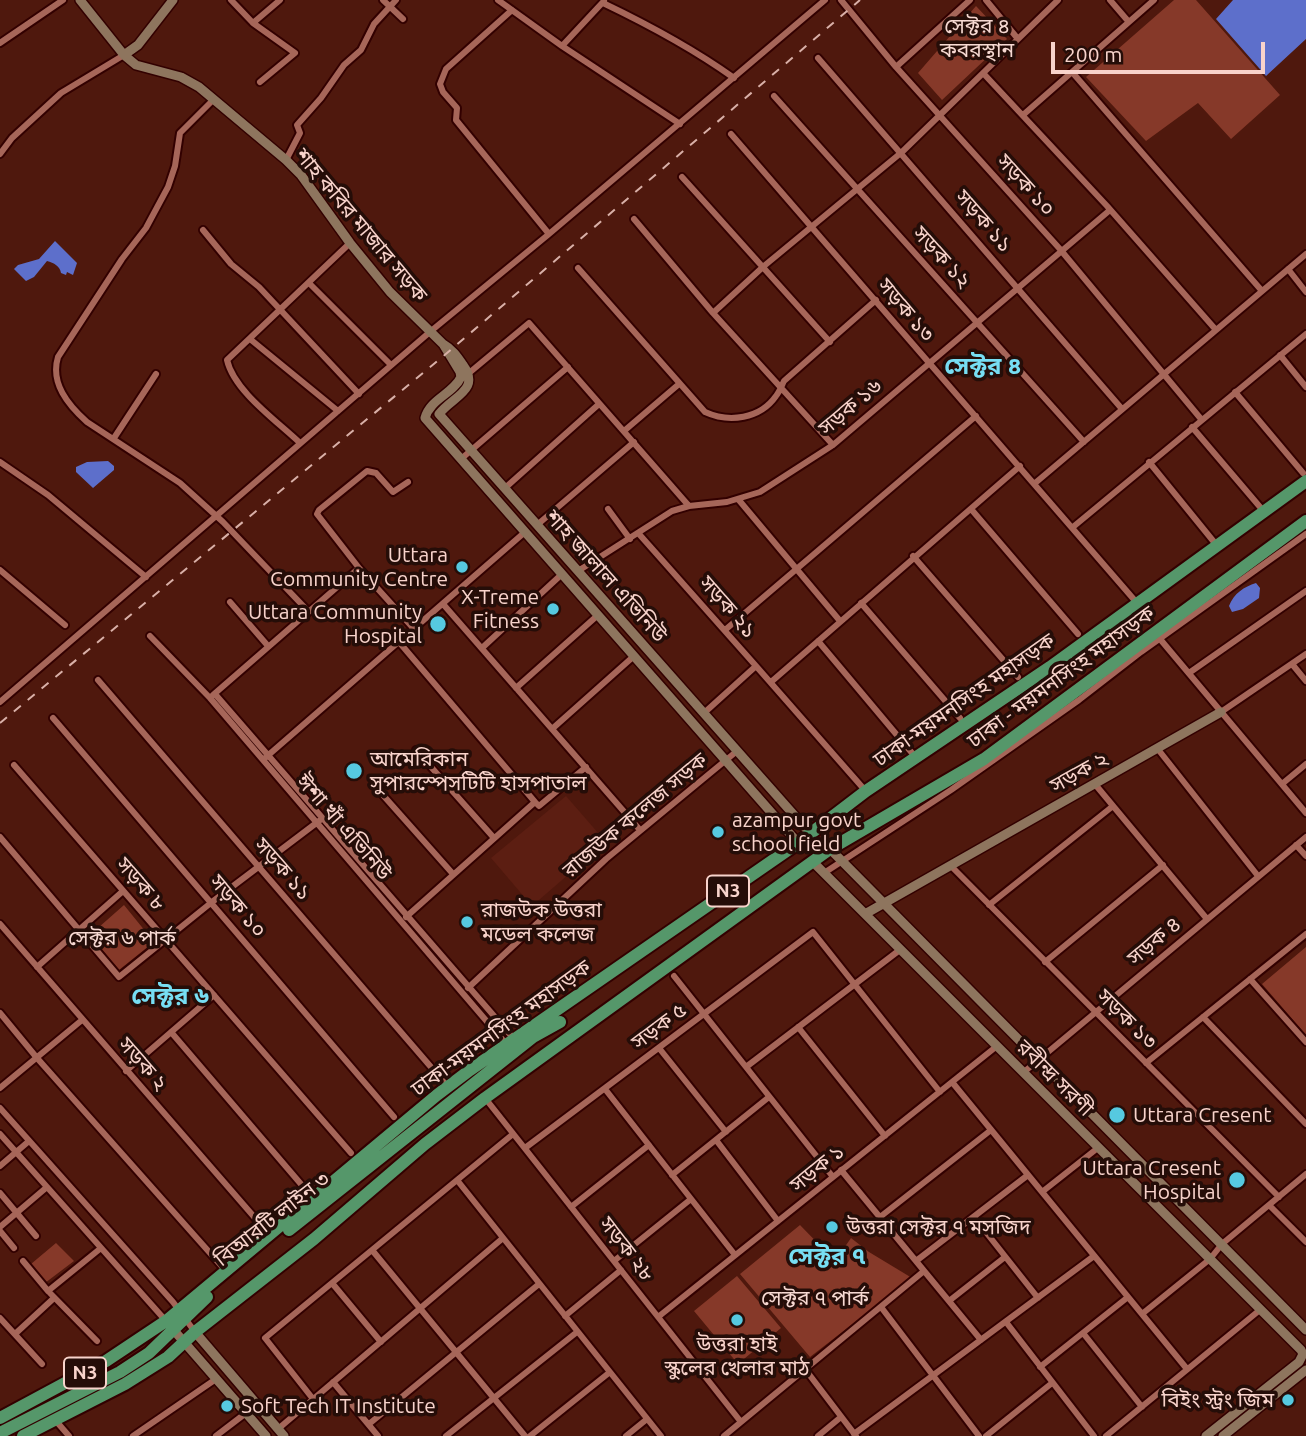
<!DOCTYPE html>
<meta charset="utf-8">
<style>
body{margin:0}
#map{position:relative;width:1306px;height:1436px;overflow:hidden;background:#4f180d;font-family:Ubuntu,sans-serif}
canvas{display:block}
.scale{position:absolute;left:1051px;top:42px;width:214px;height:32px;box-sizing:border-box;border:4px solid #f8d3cb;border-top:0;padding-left:9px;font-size:21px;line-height:24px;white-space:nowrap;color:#f8d3cb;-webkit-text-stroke:5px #250d08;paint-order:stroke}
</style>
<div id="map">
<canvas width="1306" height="1436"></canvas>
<div class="scale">200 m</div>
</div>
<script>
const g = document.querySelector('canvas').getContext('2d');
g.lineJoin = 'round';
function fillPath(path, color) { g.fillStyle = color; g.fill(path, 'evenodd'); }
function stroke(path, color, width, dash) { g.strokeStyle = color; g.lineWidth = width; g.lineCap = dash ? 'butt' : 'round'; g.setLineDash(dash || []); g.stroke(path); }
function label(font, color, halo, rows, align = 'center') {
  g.font = font + ' Ubuntu,"Noto Sans Bengali",sans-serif'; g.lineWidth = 7; g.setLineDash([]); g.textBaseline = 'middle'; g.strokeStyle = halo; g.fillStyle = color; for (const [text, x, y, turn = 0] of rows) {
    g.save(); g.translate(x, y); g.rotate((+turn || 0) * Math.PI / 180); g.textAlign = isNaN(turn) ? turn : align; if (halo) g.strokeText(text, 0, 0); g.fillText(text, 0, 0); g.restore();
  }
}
const built = new Path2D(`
 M566,796L606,842L532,906L491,858Z`);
const green = new Path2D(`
 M1174,0H1196L1280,95L1231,139L1198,103L1146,141L1086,77Z
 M976,6L1007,39L942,100L918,73Z
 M124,905L154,942L119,970L90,935Z
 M1306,947V1035L1262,984Z
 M800,1225L835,1261L851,1238L869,1252L912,1278L810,1357L740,1274Z
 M56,1243L74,1261L45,1283L31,1264Z
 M737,1276L781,1328L738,1364L694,1311Z`);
const water = new Path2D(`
 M1233,0H1306V39L1266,76L1216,19Z
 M55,241L77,263L73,275L67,272L66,275L61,273C60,266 54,263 47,261L34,277L26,281L14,269L18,265L39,259Z
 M108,461L114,466V470L93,488L76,472V467L87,462Z
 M1256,583L1260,588L1259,598L1243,609L1232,612L1229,606C1234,593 1244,587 1256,583Z`);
const street = new Path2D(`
 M231,0L253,23L280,0
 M383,0L403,19
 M498,0L562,46L604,1
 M841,0L896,67L1059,248L1201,419
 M986,0L1018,39
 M1110,0L1128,21
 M603,3C649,25 692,48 734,78
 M512,10L446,69L440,84L443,92L457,108L456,120L549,234
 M253,23L295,53L260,82
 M0,43L63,0
 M562,46L680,124
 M818,58L1122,409
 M896,67L970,0
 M1072,72L1262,291
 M983,73L1107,206L1216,330
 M774,96L1084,442
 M213,100L180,133L175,166L168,187L146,228L122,259L58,357C50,383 68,405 87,422L180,483L223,522L308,611
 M1023,115L1154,0
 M731,134L1137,603
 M0,154L12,138L61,93L124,55
 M286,160L300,133L297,125L321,98L344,65L361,50L374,24L396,0
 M682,177L830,342
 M634,219L713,313L833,445
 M203,230L231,264L259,287L359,394
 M578,268L705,412C729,423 760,419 776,396C780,391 782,385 784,381L876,300
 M1288,269L1306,292
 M309,283L391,365
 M713,313L764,266L902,152L1058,0
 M250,339L338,411
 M1280,355L1306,387
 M469,373L529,323L689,506
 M1235,392L1303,473
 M1192,427L1260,507
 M624,431L679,384
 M114,438L156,374
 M300,443C277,421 234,391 227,360L350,243
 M461,459L568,367
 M0,462L48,495L146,577
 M1149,462L1214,542
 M408,482L393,492L376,473L367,471L319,510L317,514L359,568L414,629
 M1034,484L1306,254
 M505,488L599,404
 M738,499L840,621
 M608,509L630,539
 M971,509L1078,634
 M537,525L634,442
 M1073,527L1306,334
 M639,534L756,666L704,713L756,666L863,788
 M913,556L1018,677
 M0,570L65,625
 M578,571L672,511L689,506L727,502L760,492L833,445L1110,210
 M230,602L268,646
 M861,603L960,718
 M443,604L640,830
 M725,630L976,416
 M150,636L210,698L507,1045
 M1160,639L1306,813
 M818,641L912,753
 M399,642L535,802
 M482,648L562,574
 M1292,664L1306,681
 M1189,673L1306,591
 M98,680L443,1081
 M771,682L1020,466
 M516,688L598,615
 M215,694L514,1039
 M213,695L359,568
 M0,702L431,331L549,234L825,0
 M1221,712L1306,654
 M53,718L394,1117
 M552,729L634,656
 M1157,748L1258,876
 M416,750L494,838
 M265,758L525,532
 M14,765L351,1153
 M1094,783L1207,919
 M1282,784L1306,764
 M374,785L453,874
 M0,837L119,977L212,902L319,821
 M1296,845L1306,856
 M950,865L1279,1197
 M824,873L951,790L1079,700L1141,652L1306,534
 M989,905L1113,806
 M406,917L535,802L539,806L586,767
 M0,924L262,1226
 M1045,962L1163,865
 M37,967L123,891
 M674,976L833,1177
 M1250,979L1306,1042
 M468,988L606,859L737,751
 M0,1013L37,1058L226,1271
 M1203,1017L1306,1124
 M798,1027L885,1136
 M171,1032L306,1190
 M659,1048L726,1132
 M1146,1063L1306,934
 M746,1067L901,949
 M126,1071L214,995
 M1024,1072L1306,837
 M952,1082L1187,1369
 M0,1088L82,1020
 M605,1089L735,1255
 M485,1098L741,1422
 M0,1108L173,1302L195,1332
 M0,1134L166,1321
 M716,1140L778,1221
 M525,1148L813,932L940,1092
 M0,1166L29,1141
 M841,1170L981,1340
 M672,1175L769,1097
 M457,1180L661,1436
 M1042,1192L1099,1147
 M0,1193L36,1236
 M1269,1205L1306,1242
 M571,1207L649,1145
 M880,1217L991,1130
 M974,1217L1038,1298
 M0,1227L47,1187
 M0,1231L14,1248
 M372,1250L525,1436
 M23,1261L48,1291L97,1341
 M614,1261L691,1199
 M916,1261L1028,1175
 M332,1283L381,1342
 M48,1291L101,1248
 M949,1301L1005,1257
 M881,1307L979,1436
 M1142,1314L1210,1259L1222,1244L1306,1174
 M565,1316L621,1270
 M658,1317L997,1046
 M0,1318L42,1364
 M1006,1322L1094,1436
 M1083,1333L1142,1407
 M15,1334L54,1298
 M1040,1367L1128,1297
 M805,1369L856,1436
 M333,1382L378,1436
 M313,1399L265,1338L513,1134
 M56,1421L69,1436
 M369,1424L539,1284
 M278,1429L503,1238
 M854,1434L1094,1256
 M133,1436L216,1379
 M216,1436L246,1413
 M446,1436L577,1332
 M530,1436L610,1372
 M626,1436L647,1419
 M724,1436L924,1271
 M818,1436L841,1417
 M986,1436L1052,1383
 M1106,1436L1261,1309`);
const secondary = new Path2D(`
 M80,0L124,55L136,65L181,77L199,87L286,160L301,175L350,243L390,292L443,344L460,372L461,377C453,394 430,399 425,418L798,843
 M124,55L138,45L173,0
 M443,344C452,349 457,356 463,365C481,390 453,396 439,414L809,832
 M830,849L1306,1330
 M813,862L1301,1350L1303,1354L1299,1362L1206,1436
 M865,914L1221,712
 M171,1327L266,1436
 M195,1332L284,1436
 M1223,1436L1306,1370`);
const highway = new Path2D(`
 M289,1230L533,1037L560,1022
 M0,1418L106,1361L166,1321L437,1095L470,1070L798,843L866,791L1050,667L1306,481
 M0,1433L120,1372L149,1353L207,1297
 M23,1436L125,1384L168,1357L195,1332L314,1239L425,1144L485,1098L830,849L984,759L1306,521`);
const rail = new Path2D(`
 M0,723L447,353L860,0`);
const markers = [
 [462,567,7,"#56c9e0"],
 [553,609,7,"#56c9e0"],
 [438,624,9,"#56c9e0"],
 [354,771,9,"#56c9e0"],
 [718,832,7,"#56c9e0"],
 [467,922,7,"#56c9e0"],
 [1117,1115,9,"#56c9e0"],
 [1237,1180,9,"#56c9e0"],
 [832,1227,7,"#56c9e0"],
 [737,1320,7,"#56c9e0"],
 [1288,1400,7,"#56c9e0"],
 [227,1406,7,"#56c9e0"]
];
const shields = [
 [728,891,42],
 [85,1373,42]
];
const shieldNames = [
 ["N3",728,891],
 ["N3",85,1373]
];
const parkNames = [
 ["সেক্টর ৪",977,26],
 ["কবরস্থান",977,50],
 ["সেক্টর ৬ পার্ক",122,938],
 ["সেক্টর ৭ পার্ক",815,1298]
];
const streetNames = [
 ["সড়ক ১০",1026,185,48],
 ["সড়ক ১১",984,221,49],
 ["শাহ কবির মাজার সড়ক",361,225,50],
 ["সড়ক ১২",942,257,48],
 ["সড়ক ১৩",906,310,50],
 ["সড়ক ১৬",850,407,-40],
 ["শাহ জালাল এভিনিউ",606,576,48],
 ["সড়ক ২১",728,607,49],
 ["ঢাকা - ময়মনসিংহ মহাসড়ক",1061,677,-36],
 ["ঢাকা-ময়মনসিংহ মহাসড়ক",964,700,-35],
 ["সড়ক ২",1079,772,-29],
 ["রাজউক কলেজ সড়ক",635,815,-40],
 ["ঈশা খাঁ এভিনিউ",344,827,49],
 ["সড়ক ১১",283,869,49],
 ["সড়ক ৮",141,884,49],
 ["সড়ক ১০",238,906,50],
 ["সড়ক ৪",1154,941,-40],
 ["সড়ক ১৩",1127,1019,45],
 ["সড়ক ৫",659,1026,-37],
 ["ঢাকা-ময়মনসিংহ মহাসড়ক",501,1028,-36],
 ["সড়ক ২",143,1064,49],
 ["রবীন্দ্র সরণী",1055,1078,45],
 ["সড়ক ১",817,1168,-39],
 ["বিআরটি লাইন ৩",272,1219,-38],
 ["সড়ক ২৮",627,1249,52]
];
const poiNames = [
 ["Uttara",448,555,"right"],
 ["Community Centre",448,579,"right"],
 ["X-Treme",539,597,"right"],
 ["Fitness",539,621,"right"],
 ["Uttara Community",422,612,"right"],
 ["Hospital",422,636,"right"],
 ["আমেরিকান",370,759],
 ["সুপারস্পেসটিটি হাসপাতাল",370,783],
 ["azampur govt",732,820],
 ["school field",732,844],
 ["রাজউক উত্তরা",481,910],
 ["মডেল কলেজ",481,934],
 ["Uttara Cresent",1133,1115],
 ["Uttara Cresent",1221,1168,"right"],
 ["Hospital",1221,1192,"right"],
 ["উত্তরা সেক্টর ৭ মসজিদ",846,1227],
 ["উত্তরা হাই",737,1344,"center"],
 ["স্কুলের খেলার মাঠ",737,1368,"center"],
 ["বিইং স্ট্রং জিম",1274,1400,"right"],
 ["Soft Tech IT Institute",241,1406]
];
const quarterNames = [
 ["সেক্টর ৪",983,366],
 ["সেক্টর ৬",170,996],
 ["সেক্টর ৭",827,1256]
];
fillPath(built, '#5c1e12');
fillPath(green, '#863929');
fillPath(water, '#5d6fcb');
stroke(street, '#320000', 10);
stroke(secondary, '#320000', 12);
stroke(highway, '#320000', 16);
stroke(street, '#a66659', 6);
stroke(secondary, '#8e755e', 9);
stroke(highway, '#55976a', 12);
stroke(rail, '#d9b0a8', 2, [9, 9]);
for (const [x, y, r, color] of markers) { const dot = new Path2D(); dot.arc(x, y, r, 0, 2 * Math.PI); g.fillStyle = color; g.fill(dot); stroke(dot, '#250d08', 2.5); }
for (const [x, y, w] of shields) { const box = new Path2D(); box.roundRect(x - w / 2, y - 15.5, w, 31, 5); g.fillStyle = '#250d08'; g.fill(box); stroke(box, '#f8d3cb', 2); }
label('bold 19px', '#f8d3cb', null, shieldNames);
label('21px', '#f7d9d2', '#250d08', parkNames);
label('21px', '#f8d3cb', '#250d08', streetNames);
label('21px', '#f8d3cb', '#250d08', poiNames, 'left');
label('bold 24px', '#77def3', '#250d08', quarterNames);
</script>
